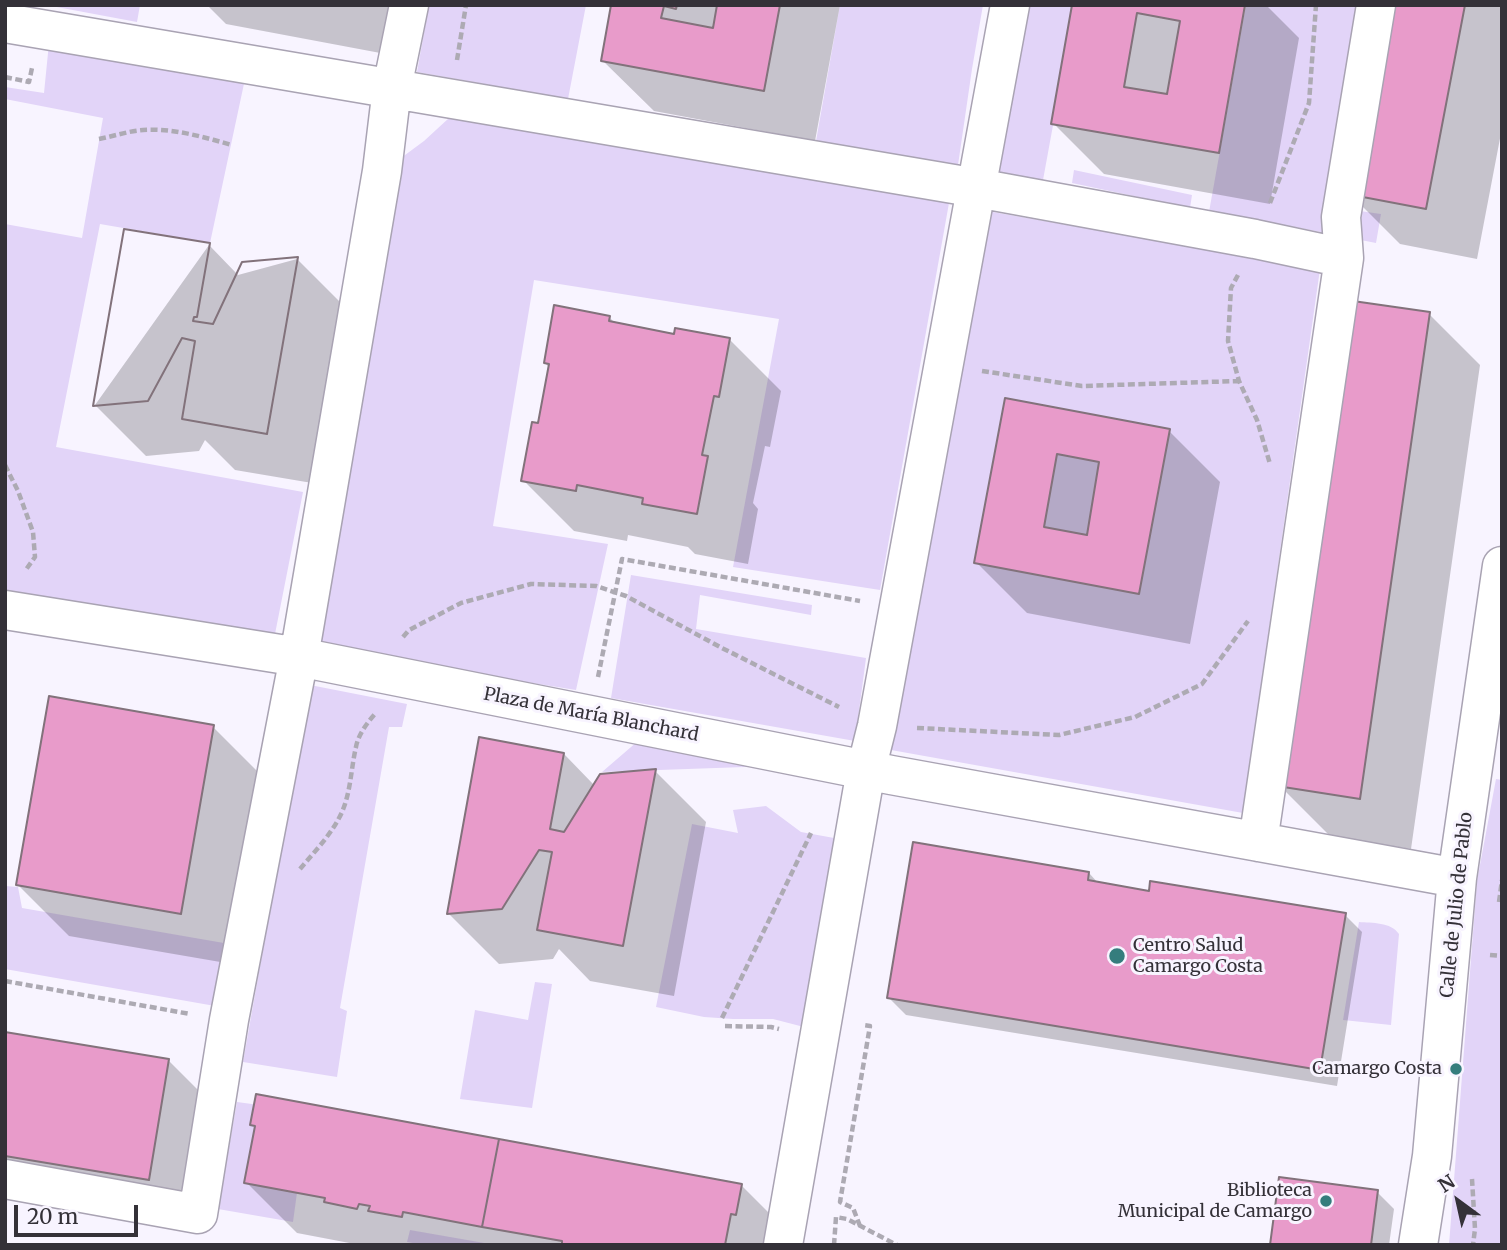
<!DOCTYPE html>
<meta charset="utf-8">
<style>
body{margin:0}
#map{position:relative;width:1507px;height:1250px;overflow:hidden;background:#f8f4ff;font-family:Merriweather,serif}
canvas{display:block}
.frame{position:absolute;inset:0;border:7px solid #343138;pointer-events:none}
.north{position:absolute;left:1423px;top:1166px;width:70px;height:70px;-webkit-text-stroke:5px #f8f4ff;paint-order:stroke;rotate:327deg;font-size:19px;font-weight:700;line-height:28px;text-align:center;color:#343138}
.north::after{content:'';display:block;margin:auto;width:24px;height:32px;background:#343138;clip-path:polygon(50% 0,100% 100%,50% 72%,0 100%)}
.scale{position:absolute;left:14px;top:1205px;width:124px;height:32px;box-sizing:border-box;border:4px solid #343138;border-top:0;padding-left:9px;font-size:21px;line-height:24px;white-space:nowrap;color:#343138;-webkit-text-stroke:5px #f8f4ff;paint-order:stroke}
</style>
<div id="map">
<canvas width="1507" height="1250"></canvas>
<div class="frame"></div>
<div class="north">N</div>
<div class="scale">20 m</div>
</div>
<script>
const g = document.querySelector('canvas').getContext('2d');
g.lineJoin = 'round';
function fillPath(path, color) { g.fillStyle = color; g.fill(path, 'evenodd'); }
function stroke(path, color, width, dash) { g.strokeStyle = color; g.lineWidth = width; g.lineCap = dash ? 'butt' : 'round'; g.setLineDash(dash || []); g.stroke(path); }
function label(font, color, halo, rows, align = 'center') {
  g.font = font + ' Merriweather,serif'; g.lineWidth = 6; g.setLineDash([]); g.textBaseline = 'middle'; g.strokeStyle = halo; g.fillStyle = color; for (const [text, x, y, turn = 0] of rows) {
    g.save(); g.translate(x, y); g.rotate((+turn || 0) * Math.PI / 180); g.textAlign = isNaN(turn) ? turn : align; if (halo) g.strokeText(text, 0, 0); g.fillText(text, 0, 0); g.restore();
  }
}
const green = new Path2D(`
 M46,5H140L137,22Z
 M429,5H586L568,99L417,72Z
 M840,5H983L972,69L958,165L816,141Z
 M1023,5H1075L1043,180L993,174Z
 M1246,5H1384L1346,209L1381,214L1376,243L1224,213L1209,212Z
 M49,43L245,79L210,243L100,224L56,447L303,492L274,639L5,593V224L82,238L103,118L5,99V87L44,93Z
 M449,118L949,203L880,590L733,567L779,319L534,280L493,526L608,544L576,690L314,648L401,158L424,141Z
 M1074,170L1192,195L1190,208L1072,183Z
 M987,211L1320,269L1243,813L891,750Z
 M631,575L812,605L811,615L700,595L696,629L866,658L855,741L611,698Z
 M310,685L407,704L402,727H389L340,1008L347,1011L337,1077L243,1062Z
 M638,741L773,766L602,772Z
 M1496,779L1502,780V1245H1449L1477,881Z
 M766,806L801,832L834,838L804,1027L773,1019H733L704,1017L656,1007L692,824L738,833L733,810Z
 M5,886L18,887L22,908L224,943L215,1006L5,969Z
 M1359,922C1372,923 1391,922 1399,934L1391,1025L1343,1020Z
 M535,982L552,984L532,1108L460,1099L475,1010L528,1020Z
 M237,1102L259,1105L244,1183L297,1193L293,1222L218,1209Z
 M410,1230L496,1245H424L407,1242Z`);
const shadow = new Path2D(`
 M207,5H399L391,55L226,24Z
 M612,5H840L815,141L654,111L602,60Z
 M1074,5H1266L1299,38L1270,204L1104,174L1053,123Z
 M1385,5H1502V128L1477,259L1400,244L1349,193Z
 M209,245L238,275L297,259L348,310L318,484L235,470L205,440L199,451L146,456L95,405Z
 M1429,314L1480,365L1411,849L1330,836L1279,785Z
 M609,317L616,324L676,336L730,340L781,391L770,447L765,446L753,503L758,509L748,564L695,554L688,547L628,535L627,541L574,531L523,480L540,426L550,368L545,363Z
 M1006,400L1169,431L1220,482L1190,644L1027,613L976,562Z
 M213,727L264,778L232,964L69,936L18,885Z
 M564,754L595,786L655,771L706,822L674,996L590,981L559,949L553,959L499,964L448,913Z
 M1089,873L1099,884L1150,893L1345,915L1362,932L1337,1086L906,1015L889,998Z
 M5,1033L168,1060L219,1111L199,1230L5,1198Z
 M252,1124L741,1185L792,1236L790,1245H360L297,1233L246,1182L256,1128Z
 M1377,1192L1394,1209L1389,1245H1272Z`);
const building = new Path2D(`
 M611,5H677L676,9L664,6L661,18L713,28L717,5H780L764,91L601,61Z
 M1072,5H1245L1219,153L1051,124ZM1137,13L1180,21L1167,94L1124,87Z
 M1383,5H1465L1426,209L1347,194Z
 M124,229L210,243L197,317H194L193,321L213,324L242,262L298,257L267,434L182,419L195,341L182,338L148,401L93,406Z
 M124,229L210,243L197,317H194L193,321L213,324L242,262L298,257L267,434L182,419L195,341L182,338L148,401L93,406Z
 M1353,301L1430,312L1360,799L1277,786Z
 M554,305L610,316L609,321L674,334L675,328L730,338L719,397L714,396L702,455L708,456L697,514L642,504L643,498L577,485L576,491L521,481L532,422L538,423L549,364L544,363Z
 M1005,398L1170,429L1139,594L974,563ZM1057,454L1099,462L1087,535L1044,527Z
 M49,696L214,725L181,914L16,885Z
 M479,737L564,753L550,829L564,832L600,774L656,769L623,946L537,930L552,852L539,850L502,909L447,914Z
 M913,842L1089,872L1088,880L1149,891L1150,881L1346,913L1320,1070L887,998Z
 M5,1032L169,1059L149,1180L5,1156Z
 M256,1094L499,1139L482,1227L403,1212L402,1217L368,1211L370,1206L359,1204L357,1209L324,1202L325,1198L244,1183L255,1126L250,1125Z
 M499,1139L742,1184L736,1215L731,1214L725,1245H562V1241L482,1227Z
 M1279,1177L1378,1190L1371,1245H1270Z`);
const path = new Path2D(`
 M457,60L466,5
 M5,77L29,82L32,68
 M99,139C114,136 129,131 143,130C174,128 203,137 232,145
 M1270,203L1309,103L1316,5
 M1238,275L1231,288L1228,341L1239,381L1257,420L1270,464
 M982,371L1082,386L1239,381
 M5,465L18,491L33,532L35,557L25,571
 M403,637L409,630L461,603L531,584L596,586L626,596L722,648L839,707
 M598,677L622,559L860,601
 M917,728L1059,735L1135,717L1202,684L1248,621
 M300,869C315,851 332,834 342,812C351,791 351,768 356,747C358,735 367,723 375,714
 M1499,902L1502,880
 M1490,955L1502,956
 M5,981L190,1014
 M722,1018L811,833
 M725,1026L771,1027L779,1029
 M1472,1179L1475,1229L1473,1245
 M860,1226L853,1208L840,1202L870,1026L863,1025
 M834,1245L836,1217L847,1219L897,1245`);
const minor = new Path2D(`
 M5,23L977,188L1255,239L1344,258
 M5,610L299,657L891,775L1457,878
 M1258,842L1344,258L1341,217L1376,5
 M5,1179L198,1214L229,1020L299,657L382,171L392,88L409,5
 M783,1245L866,770L877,726L1010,5
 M1418,1245L1432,1156L1457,878L1502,566`);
const markers = [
 [1117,956,9,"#357d7d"],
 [1456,1069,7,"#357d7d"],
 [1326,1201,7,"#357d7d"]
];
const streetNames = [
 ["Plaza de María Blanchard",591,715,11],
 ["Calle de Julio de Pablo",1457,905,-84]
];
const poiNames = [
 ["Centro Salud",1133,946,"left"],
 ["Camargo Costa",1133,967,"left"],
 ["Camargo Costa",1442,1069],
 ["Biblioteca",1312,1191],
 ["Municipal de Camargo",1312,1212]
];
fillPath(green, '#e2d4f8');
fillPath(shadow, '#0003');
fillPath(building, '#e89bca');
stroke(building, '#82727b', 2);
stroke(minor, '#a9a3b3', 41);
stroke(path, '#adaab3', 4.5, [7, 3.5]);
stroke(minor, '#fff', 38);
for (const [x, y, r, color] of markers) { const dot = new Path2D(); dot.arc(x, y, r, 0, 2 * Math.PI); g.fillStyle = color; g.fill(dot); stroke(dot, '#f8f4ff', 2.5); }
label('18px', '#343138', '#f8f4ff', streetNames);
label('18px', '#343138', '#f8f4ff', poiNames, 'right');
</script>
